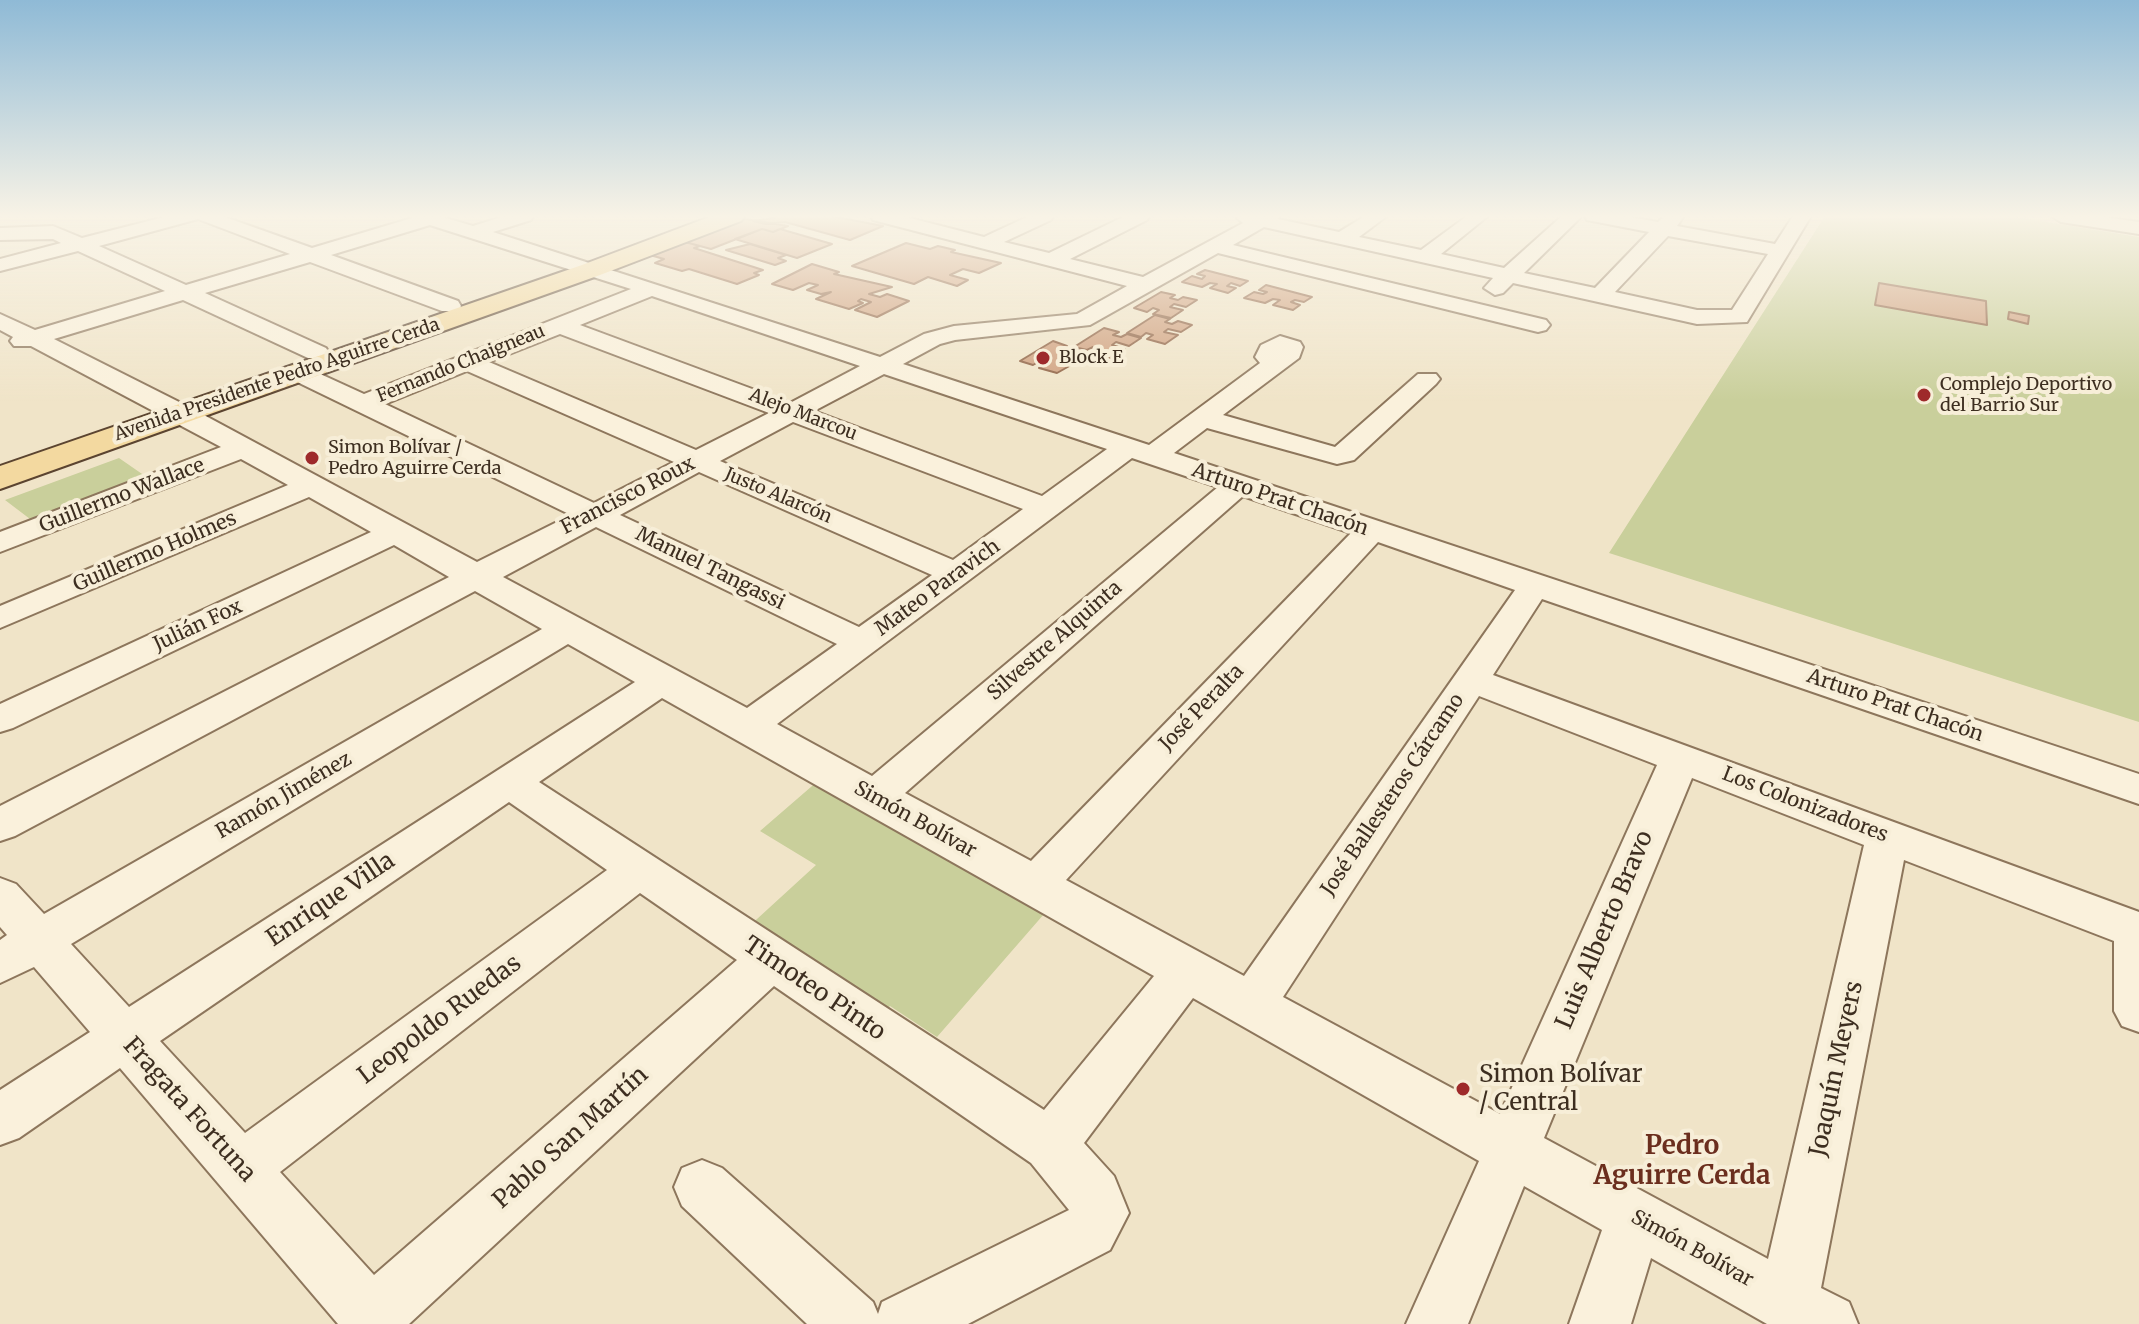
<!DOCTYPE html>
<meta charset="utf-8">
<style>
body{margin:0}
canvas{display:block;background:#f0e4c8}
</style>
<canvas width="2139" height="1324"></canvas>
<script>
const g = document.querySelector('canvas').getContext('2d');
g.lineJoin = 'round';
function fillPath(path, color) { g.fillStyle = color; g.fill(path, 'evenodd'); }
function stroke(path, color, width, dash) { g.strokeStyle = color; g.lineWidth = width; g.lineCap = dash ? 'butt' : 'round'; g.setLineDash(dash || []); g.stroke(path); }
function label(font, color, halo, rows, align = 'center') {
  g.font = font + ' Merriweather,serif'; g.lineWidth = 8; g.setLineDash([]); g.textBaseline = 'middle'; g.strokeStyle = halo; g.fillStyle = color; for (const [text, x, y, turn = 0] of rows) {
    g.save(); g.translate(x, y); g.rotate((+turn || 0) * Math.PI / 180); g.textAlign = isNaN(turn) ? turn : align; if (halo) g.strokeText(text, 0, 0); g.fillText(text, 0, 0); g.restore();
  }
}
const green = new Path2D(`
 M1825,216H2010L2139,237V722L1609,553Z
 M119,458L145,476L30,519L5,500Z
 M819,780L1051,906L937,1037L890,1006L880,1016L745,930L816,865L760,831Z`);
const building = new Path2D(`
 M767,216H831L883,226L850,240L785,222L766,224L753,221L775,218Z
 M745,219L788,226L773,232L762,229L711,249L685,242Z
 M762,229L773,232L780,229L832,244L797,258L735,239Z
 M685,242L700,246L694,248L763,270L754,273L759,275L737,284L689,269L682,271L655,263L664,259L650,255Z
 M906,243L930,249L938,246L955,250L951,252L1001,263L979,273L963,269L950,275L968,280L957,286L928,277L914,284L852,266Z
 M750,244L786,255L778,258L786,261L775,265L726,250Z
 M812,264L839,272L834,274L892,287L869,294L880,297L887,294L909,301L877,317L855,310L871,302L861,299L858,301L863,303L849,309L816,299L831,292L821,294L807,290L818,285L809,283L793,290L772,284Z
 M1205,270L1248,281L1240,286L1231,283L1227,286L1236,288L1228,293L1210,288L1217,284L1210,283L1202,287L1182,282L1192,276L1202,279L1205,276L1197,274Z
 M1879,283L1986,301L1987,325L1875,305Z
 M1266,285L1312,297L1304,302L1295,300L1291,302L1300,305L1293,310L1273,305L1280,300L1273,299L1265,303L1244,298L1254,292L1263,294L1267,292L1259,290Z
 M1161,292L1175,295L1170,298L1178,300L1183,297L1197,300L1186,307L1174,304L1170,307L1183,310L1171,318L1153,314L1159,310L1153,308L1147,312L1134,308Z
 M2009,312L2029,316L2028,324L2008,319Z
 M1155,315L1170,319L1165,322L1172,324L1178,321L1192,325L1181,332L1168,329L1164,332L1178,335L1165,344L1147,339L1153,335L1146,333L1141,337L1127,333Z
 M1104,328L1119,332L1113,335L1121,337L1127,334L1141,338L1129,346L1116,342L1112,345L1125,349L1111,358L1094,353L1100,349L1093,347L1087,350L1074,347Z
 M1053,341L1067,346L1061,350L1068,352L1075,348L1089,352L1076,360L1064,357L1059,360L1073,364L1057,373L1039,368L1047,364L1040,361L1033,365L1020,361Z`);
const minor = new Path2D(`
 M168,216H222L312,248L412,218L411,216H439L473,226L505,216H533L531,220L493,232L880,357L924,334L954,326L1077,314L1127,286L873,220L871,216H902L984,237L1029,216H1053L1051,220L1004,242L1049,253L1125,216H1149L1147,220L1070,259L1143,277L1243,223L1237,218L1239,216H1279L1278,219L1339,232L1365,216H1387L1359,237L1421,250L1467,216H1488L1441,254L1504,268L1562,216H1582L1524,273L1595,288L1649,232L1587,220L1585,216H1624L1658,222L1665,216H1684L1677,226L1775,244L1793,216H1811L1750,317L1747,322L1697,324L1513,283L1503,293L1495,295L1484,288L1493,278L1264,227L1233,245L1546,320L1550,325L1546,330L1538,332L1218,253L1090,325L955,340L940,344L903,364L1149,445L1260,363L1255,357L1261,345L1280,336L1300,342L1303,347L1299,358L1223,415L1335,447L1418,374H1436L1440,379L1436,384L1354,460L1337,464L1207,428L1174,453L2139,774V804L1542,599L1493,675L2139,912V1032L2122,1026L2114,1011V941L1904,860L1821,1288L1849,1302L1858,1324H1767L1651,1258L1631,1324H1569L1602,1230L1524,1186L1468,1324H1406L1479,1161L1193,998L1084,1143L1114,1176L1129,1213L1110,1250L968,1324H807L682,1206L674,1187L682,1168L702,1160L722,1168L873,1302L878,1314L882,1302L1069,1210L1031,1163L774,986L409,1324H338L120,1068L19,1138L0,1145V1090L90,1032L34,967L0,983V940L7,935L0,927V878L16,884L44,914L542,629L475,591L15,836L0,841V806L449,577L394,545L13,728L0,732V704L371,532L309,497L0,628V606L288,485L241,459L0,552V532L221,447L31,346H14L10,341L13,337L0,330V314L35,330L165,291L78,251L0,271V259L61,243L53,239L0,240V228L53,226L82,238ZM198,219L290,254L186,285L99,246ZM430,225L631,289L364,394L305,367H287L283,372L287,377L571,515L477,562L189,407L54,339L183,300L308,358H326L329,353L326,348L205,293L310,262L442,311H458L461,306L458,301L331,255ZM1668,236L1768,254L1732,310H1697L1615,292ZM652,296L860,366L790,403L580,325ZM560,334L769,413L696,450L489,362ZM467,371L674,462L594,503L385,404ZM884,374L1107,449L1042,496L814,411ZM793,422L1023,509L953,560L720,461ZM1132,458L1218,487L872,776L777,724ZM699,472L932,575L859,627L620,515ZM1243,496L1351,533L1031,861L905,793ZM596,527L837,644L747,708L503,577ZM1378,542L1515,590L1244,976L1066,880ZM568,644L635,682L129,1007L71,944ZM1479,696L1657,765L1500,1114L1283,997ZM662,698L1154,976L1044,1110L539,782ZM1692,778L1864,845L1768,1259L1544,1138ZM509,802L607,870L245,1133L160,1041ZM640,893L737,960L374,1275L280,1172Z
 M2051,216H2097L2139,222V234L2061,222Z`);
const major = new Path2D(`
 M712,216H745L741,221L600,275L0,489V466L582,265Z`);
const markers = [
 [1043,358,8,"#9e2a2b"],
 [1924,395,8,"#9e2a2b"],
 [312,458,8,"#9e2a2b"],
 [1463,1089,8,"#9e2a2b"]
];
const farPoinames = [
 ["Block E",1059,358],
 ["Complejo Deportivo",1940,385],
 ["del Barrio Sur",1940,406],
 ["Simon Bolívar /",328,448],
 ["Pedro Aguirre Cerda",328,469]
];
const farStreetnames = [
 ["Fernando Chaigneau",461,364,-22],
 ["Avenida Presidente Pedro Aguirre Cerda",277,380,-19],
 ["Alejo Marcou",803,415,21],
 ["Justo Alarcón",778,496,23]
];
const streetNames = [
 ["Guillermo Wallace",122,496,-21],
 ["Francisco Roux",628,496,-27],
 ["Arturo Prat Chacón",1280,500,19],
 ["Guillermo Holmes",155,552,-23],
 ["Manuel Tangassi",710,569,26],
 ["Mateo Paravich",938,588,-36],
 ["Julián Fox",198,626,-25],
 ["Silvestre Alquinta",1055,641,-41],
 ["Arturo Prat Chacón",1895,706,19],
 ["José Peralta",1202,708,-46],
 ["José Ballesteros Cárcamo",1393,795,-56],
 ["Ramón Jiménez",284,796,-30],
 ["Los Colonizadores",1805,805,21],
 ["Simón Bolívar",915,820,29],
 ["Simón Bolívar",1692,1249,29]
];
const nearStreetnames = [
 ["Enrique Villa",331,900,-34],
 ["Luis Alberto Bravo",1605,930,-67],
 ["Timoteo Pinto",814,989,34],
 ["Leopoldo Ruedas",440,1020,-37],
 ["Joaquín Meyers",1837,1069,-78],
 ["Fragata Fortuna",189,1110,48],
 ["Pablo San Martín",571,1138,-42]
];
const nearPoinames = [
 ["Simon Bolívar",1479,1075],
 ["/ Central",1479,1103]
];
const nearNeighbourhoodnames = [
 ["Pedro",1682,1147],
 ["Aguirre Cerda",1682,1177]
];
fillPath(green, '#c9cf9b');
fillPath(building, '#cf9f7d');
stroke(building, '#8d5f41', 2);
stroke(minor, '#8d765c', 4);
stroke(major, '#5b4430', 4);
fillPath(minor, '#faf1dc');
fillPath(major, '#f3d9a0');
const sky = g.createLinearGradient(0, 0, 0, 401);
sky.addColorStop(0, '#8fbad6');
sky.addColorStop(0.54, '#f8f3e6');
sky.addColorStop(1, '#f8f3e600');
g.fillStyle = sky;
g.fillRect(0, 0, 2139, 401);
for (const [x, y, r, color] of markers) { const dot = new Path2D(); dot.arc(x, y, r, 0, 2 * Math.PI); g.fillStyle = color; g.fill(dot); stroke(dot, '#f7eed8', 3); }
label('18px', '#3d2e20', '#f7eed8', farPoinames, 'left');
label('18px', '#3d2e20', '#f7eed8', farStreetnames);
label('20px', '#3d2e20', '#f7eed8', streetNames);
label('24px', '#3d2e20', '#f7eed8', nearStreetnames);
label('24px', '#3d2e20', '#f7eed8', nearPoinames, 'left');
label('bold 26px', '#6b2e1e', '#f7eed8', nearNeighbourhoodnames);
</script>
